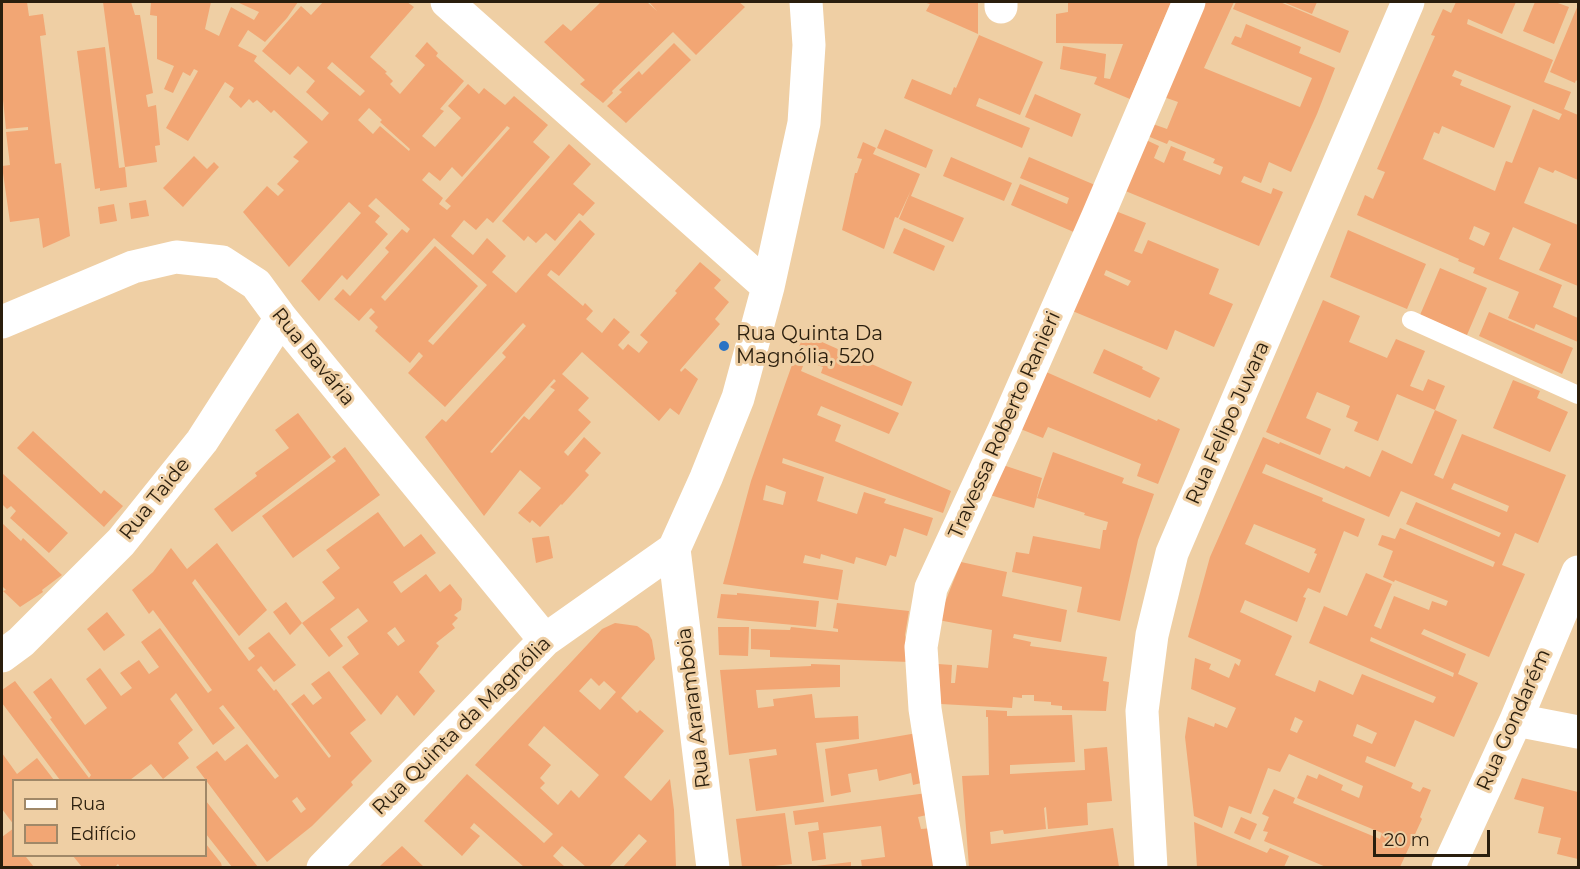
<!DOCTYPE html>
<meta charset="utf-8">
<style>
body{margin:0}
#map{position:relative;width:1580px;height:869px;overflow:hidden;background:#efcfa4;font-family:Montserrat,sans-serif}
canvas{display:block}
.frame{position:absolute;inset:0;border:3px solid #2a1e0d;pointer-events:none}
.legend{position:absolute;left:12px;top:779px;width:195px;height:78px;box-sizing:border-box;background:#efcfa4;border:2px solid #a08868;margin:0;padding:8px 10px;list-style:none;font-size:18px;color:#2a1e0d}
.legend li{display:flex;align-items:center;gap:12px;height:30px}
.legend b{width:30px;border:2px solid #a08868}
.scale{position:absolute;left:1373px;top:830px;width:117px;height:27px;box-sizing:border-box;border:3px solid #2a1e0d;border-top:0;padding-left:8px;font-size:18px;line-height:21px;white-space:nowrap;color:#2a1e0d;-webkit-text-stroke:4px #efcfa4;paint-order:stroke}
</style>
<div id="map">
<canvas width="1580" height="869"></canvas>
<div class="frame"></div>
<ul class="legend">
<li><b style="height:8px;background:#fff"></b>Rua</li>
<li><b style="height:16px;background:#f2a674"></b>Edifício</li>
</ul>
<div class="scale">20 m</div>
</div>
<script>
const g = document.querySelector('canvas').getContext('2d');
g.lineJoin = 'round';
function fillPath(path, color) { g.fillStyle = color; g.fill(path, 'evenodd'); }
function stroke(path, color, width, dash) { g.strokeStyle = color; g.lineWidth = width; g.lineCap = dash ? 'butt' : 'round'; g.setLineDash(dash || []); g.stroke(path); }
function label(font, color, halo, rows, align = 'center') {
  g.font = font + ' Montserrat,sans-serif'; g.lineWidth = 6; g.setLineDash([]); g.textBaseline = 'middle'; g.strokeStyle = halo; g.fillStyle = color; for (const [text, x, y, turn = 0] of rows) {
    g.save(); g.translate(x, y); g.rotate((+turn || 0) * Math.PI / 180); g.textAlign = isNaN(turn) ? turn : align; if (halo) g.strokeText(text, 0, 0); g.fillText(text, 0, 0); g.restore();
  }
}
const building = new Path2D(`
 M2,2H27L29,16L43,14L46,35L40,36L50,123L55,164L61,163L70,236L43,248L39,218L10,222L2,166L10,165L6,132L28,130V127L6,129L2,90Z
 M103,2H131L135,15H140L153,93L146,95L148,107L156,105L160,145L155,146L157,162L125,167Z
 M151,2H211L205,29L219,36L231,7L254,20L259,12L237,2H298L287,18L265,42L248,30L238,46L257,56L254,61L322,121L329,113L306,92L315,81L298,66L290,75L262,51L301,6L311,15L323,2H407L414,7L370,57L387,72L385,73L393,81L390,84L400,94L425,65L415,56L427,42L438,53L436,56L464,81L440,109L444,111L422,136L435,147L461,118L448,106L468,84L479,94L484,88L505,105L514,96L548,125L533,142L550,157L493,223L487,218L476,230L464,220L451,236L473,255L487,238L506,256L492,272L516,293L580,220L595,234L559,276L551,270L547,275L583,306L585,303L593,311L586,319L602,333L614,318L630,332L618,345L623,350L628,344L639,353L648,342L640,335L677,293L675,291L700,262L721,280L714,288L729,302L715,319L720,324L680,370L681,372L685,368L698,379L679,415L670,408L659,421L582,352L562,374L589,398L578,410L591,422L564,452L568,456L584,437L601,453L585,471L589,475L562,505L561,504L540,527L532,520L530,523L518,513L541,488L520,470L484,516L425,437L442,419L446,422L506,357L502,353L526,326L523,323L445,407L408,373L423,356L419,352L410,363L375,331L378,327L369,318L375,312L371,308L359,321L334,299L343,289L350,296L389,252L385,248L402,229L407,233L410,229L376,198L368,206L380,216L375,222L388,234L347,280L342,275L319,301L301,281L361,213L349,202L289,267L243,212L267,186L278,196L284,190L277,184L299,161L293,157L308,142L274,110L271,113L257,100L253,103L249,99L241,108L229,97L234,88L225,82L188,141L166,128L198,71L194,69L190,76L183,72L173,93L164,89L174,66L157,59V16L150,15ZM332,62L365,91L360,96L327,68ZM369,108L382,120L380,122L410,149L409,151L380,126L373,134L358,120ZM507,126L510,128L445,201L451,206L447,210L439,204L443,198L422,180L429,172L440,181L452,167L462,177ZM434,238L487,285L433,345L428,341L478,286L435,246L385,301L381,297ZM554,379L556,381L550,387L555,390L529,420L524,416L492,453L490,452Z
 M601,2H647L657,11L649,2H739L745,7L696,55L673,32L612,91L613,93L603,103L580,84L585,80L544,42L563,24L571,31Z
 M923,2H978V34L926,11L930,4Z
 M1068,2H1171L1130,99L1094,84L1097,77L1060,69L1063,46L1106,54L1104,78L1110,79L1123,44L1056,43V14L1068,12Z
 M1201,2H1234L1204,68L1300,107L1312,78L1231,44L1235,36L1241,38L1246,24L1301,47L1299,53L1335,68L1317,114L1291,172L1269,162L1261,183L1244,176L1241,182L1271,194L1273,188L1283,192L1259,246L1123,190L1144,139L1159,146L1154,158L1164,163L1171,146L1186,152L1183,160L1220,175L1223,167L1213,163L1215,159L1169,140L1167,144L1145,135L1150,123L1167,129L1178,102L1161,96Z
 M1236,2H1280L1349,31L1340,53L1233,9Z
 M1283,2H1317L1312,14Z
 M1456,2H1516L1502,34L1468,19L1467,24L1553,60L1544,82L1571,92L1564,109L1578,115V180L1555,170L1553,173L1539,167L1524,203L1578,225V286L1539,270L1551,244L1513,227L1499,259L1562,285L1553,307L1578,318V342L1536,324L1534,329L1508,318L1519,292L1473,273L1475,268L1458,261L1459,259L1357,215L1365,195L1373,199L1385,172L1377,169L1435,36L1431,35L1443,9L1451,13ZM1455,70L1562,114L1559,120L1533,109L1512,163L1506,161L1495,191L1423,159L1434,132L1439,134L1442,126L1494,148L1511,106L1460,85L1462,80L1452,76ZM1474,226L1490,233L1484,246L1469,239Z
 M1535,2H1555L1569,7L1554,44L1523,31Z
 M1578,5V82L1576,80L1575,83L1550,72Z
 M979,35L1043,62L1020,115L979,98L976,106L1030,128L1022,148L904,98L912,79L951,95L954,87L956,88Z
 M674,43L691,60L626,123L607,106L622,92L619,90L639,71L642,75Z
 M105,47L119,168L125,167L127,187L100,191V188L95,189L77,51Z
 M1035,94L1081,114L1072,137L1025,117Z
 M885,129L933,150L926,168L877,148Z
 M863,142L876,148L873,154L920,174L911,196L964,218L953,242L899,219L911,190L898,218L895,217L884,249L842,230L855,173H857L862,159L857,158Z
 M569,144L591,164L573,184L595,203L583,216L579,213L555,241L546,233L536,243L528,236L524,241L502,221Z
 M194,156L207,169L214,162L219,167L183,207L163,188Z
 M951,157L1012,183L1004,201L943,176Z
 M1029,157L1095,185L1076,233L1011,205L1020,184L1067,204L1069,198L1020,178Z
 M146,200L149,216L131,219L129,203Z
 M114,204L117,221L100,224L98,207Z
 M1113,210L1146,223L1134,251L1142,254L1148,240L1219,269L1209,294L1233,304L1214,347L1175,330L1167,350L1070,310ZM1106,270L1131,281L1128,286L1104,275Z
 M904,228L945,246L934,271L893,253Z
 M1348,230L1426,264L1407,309L1330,277Z
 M1440,268L1487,288L1467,335L1420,315Z
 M1323,300L1360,316L1349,342L1387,358L1396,339L1425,351L1410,386L1423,391L1428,379L1445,386L1435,410L1397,394L1378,441L1354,431L1358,422L1346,417L1350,406L1317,392L1306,418L1331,429L1320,455L1266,432Z
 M1489,312L1573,348L1562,374L1479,336Z
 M804,334L912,382L902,406L821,373L823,367L795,357Z
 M1104,349L1143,367L1142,369L1160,378L1150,398L1093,373Z
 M793,362L803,366L801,371L899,413L889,434L821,406L817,415L841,425L835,441L951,491L943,513L783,458L782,463L824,477L817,501L857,514L864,492L886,499L884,503L933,518L927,536L904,528L896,557L890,555L886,566L856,557L854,564L821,554L820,559L805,555L803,563L843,570L838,600L723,584L751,481ZM766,485L786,492L783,505L763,500Z
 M1044,371L1157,421L1158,419L1180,429L1158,484L1137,476L1141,464L1048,427L1043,438L1018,428Z
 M1513,380L1540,391L1537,398L1568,412L1550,452L1493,428Z
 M1435,410L1457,420L1434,475L1443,479L1462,434L1566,475L1538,543L1515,533L1513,538L1502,565L1525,574L1489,657L1424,629L1421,634L1466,654L1458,674L1478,683L1454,737L1415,720L1395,767L1367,756L1365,762L1413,783L1411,788L1420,792L1423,787L1431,790L1420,817L1422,819L1400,867H1326L1264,841L1268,832L1263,831L1269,817L1262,814L1274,789L1295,798L1293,803L1380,839L1382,833L1297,798L1307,775L1317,779L1319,774L1343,785L1341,790L1359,798L1363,786L1289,754L1280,772L1268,768L1251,814L1229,806L1222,828L1194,816L1185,737L1188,717L1214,727L1215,723L1227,728L1236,708L1191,689L1195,658L1211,664L1209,669L1229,678L1235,663L1239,666L1241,660L1188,637L1210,557L1263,437L1279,444L1280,442L1344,469L1346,466L1370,477L1382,450L1412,464ZM1266,464L1389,517L1401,491L1501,533L1499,537L1416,502L1406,524L1495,562L1493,567L1400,528L1395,539L1382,535L1378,545L1393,551L1383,577L1394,582L1395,580L1448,601L1446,606L1432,601L1429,610L1394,596L1381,629L1374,626L1392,584L1366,573L1347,616L1324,606L1309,643L1436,697L1433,703L1362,674L1353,695L1319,680L1315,692L1275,675L1292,636L1240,612L1245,600L1297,622L1306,598L1303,597L1308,588L1320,593L1344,531L1358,537L1365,519L1322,501L1323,498L1262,473ZM1454,483L1509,506L1507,512L1451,489ZM1254,524L1316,549L1314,553L1317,554L1309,573L1245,544ZM1371,637L1454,673L1453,677L1370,641ZM1295,717L1303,721L1297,733L1290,730ZM1357,724L1377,733L1372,744L1353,736Z
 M298,413L331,457L232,532L214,509L257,476L255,473L289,448L275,430Z
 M33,431L101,494L104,490L123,506L104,527L17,448Z
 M345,447L380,495L293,558L262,516L336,461L332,457Z
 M1053,452L1124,478L1122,483L1154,494L1138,540L1120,621L1077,612L1082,587L1012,572L1016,552L1029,554L1033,536L1100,549L1103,530H1106L1108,522L1084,515L1085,513L1037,498Z
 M1003,465L1042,478L1034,508L990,495Z
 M2,473L68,533L49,553L10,518L16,511L11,506L7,509L2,504Z
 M378,512L404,547L421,534L436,553L393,582L401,593L426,574L440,592L450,584L462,599L461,610L454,615L458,618L452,624L455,628L436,643L439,646L419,672L435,691L414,716L397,695L381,715L342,667L359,654L347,637L368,621L358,608L330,629L343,646L329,657L302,623L290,635L273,612L286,602L302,623L333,600L335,598L322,582L340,568L326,550ZM395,627L405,641L398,646L387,633Z
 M2,523L21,541L23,538L62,575L42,590L43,592L20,607L3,591L6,590L2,586Z
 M549,536L553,558L536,563L532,538Z
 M217,543L267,610L239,636L195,579L192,583L249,661L255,656L248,648L269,632L296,665L274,682L261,666L257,670L274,691L276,689L329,758L331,756L291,704L304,694L313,705L322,698L311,684L329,671L366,720L350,733L372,761L351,782L353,785L312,826L267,862L196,767L217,751L225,761L247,744L275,779L279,776L223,705L219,708L235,728L213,745L176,693L170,699L193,730L178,743L189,758L163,779L151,764L130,780H60L2,703V690L15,681L89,778L91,775L50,719L52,718L33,692L51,678L85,725L107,708L86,679L100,668L121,696L132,688L120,673L139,660L149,674L159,667L141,642L160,628L208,693L212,690L153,610L149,614L132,590L153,572L171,548L187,569ZM297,797L306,809L301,813L292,801Z
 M961,562L1007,572L1002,596L1067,610L1061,642L1014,634L1013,638L1031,642L1030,646L1107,657L1103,681L1109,682L1106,711L1062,710V706L1051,705V702L1034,701V695H1022V698L1013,697L1012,708L941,704L938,664L952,665L951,683H955L957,665L988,668L992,630L938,620Z
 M737,593L819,601L816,627L717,618L721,594L737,595Z
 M837,603L909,611L905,635L910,662L770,657V650L751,649V629L790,630L791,627L838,632V629L833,628Z
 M107,612L125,635L104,651L87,629Z
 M615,623L637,626L649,634L652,640L655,659L621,698L637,713L640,710L664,731L624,777L651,801L670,779L674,810L676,867H623L647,841L639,834L609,867H586L562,846L553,856L565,867H524L474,823L470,828L480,836L462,856L424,821L467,774L544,843L553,834L475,765L602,629ZM591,678L599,686L604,681L616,692L600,710L579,691ZM544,726L599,775L579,798L571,790L558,805L540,788L545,783L540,778L551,765L528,745Z
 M718,627H749L748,656L719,655Z
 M811,664L840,665V687L756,690L758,708L774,706L773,699L812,694L815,718L858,716L859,739L816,743L824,802L756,811L749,759L777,755L776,749L729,755L720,670L811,666Z
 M986,710L1007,711V716L1072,715L1075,762L1010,765V774L1085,770L1084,749L1107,747L1112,801L1087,803L1088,825L1048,829L1046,807L1044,808L1046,829L1004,834L1003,830L990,832L991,844L1113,828L1119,867H969L962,776L989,775L988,717H986Z
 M917,733L925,782L913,785L911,773L879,781L877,769L848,774L851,792L831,796L825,749Z
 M2,753L17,774L37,758L54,780H14V825L2,809Z
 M1522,778L1578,792V859L1557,854L1561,838L1538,833L1544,807L1514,799Z
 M927,793L931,814L918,817L921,829L933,828L939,867H862L861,860L885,857L881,826L823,833L826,859L812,861L808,832L819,830L818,822L795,825L793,811Z
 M206,801L258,867H232L206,834Z
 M785,813L792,864L765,867H742L736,819Z
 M1241,817L1257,824L1250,840L1234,833Z
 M1194,822L1267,853L1270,848L1289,856L1284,867H1197Z
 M14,828V856H29L26,857L34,867H2V837Z
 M206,844L221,863L222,867H120L118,864L116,866L117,867H82L73,856H206Z
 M402,846L424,867H379L381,865Z
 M851,862V867H817L816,866Z`);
const lane = new Path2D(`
 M1411,320L1578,395`);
const street = new Path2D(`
 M447,2L768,287
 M1001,7V2
 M2,322L133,267L176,257L222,262L256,284L281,318L545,640
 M674,549L713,868
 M2,656L21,642L121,542L202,441L281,318
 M1516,720L1578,732
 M323,868L545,640L674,549L706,478L738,398L768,287L804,123L809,45L806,2
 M950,868L925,709L921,647L931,588L1004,430L1098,216L1189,2
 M1151,868L1142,711L1152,635L1172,553L1408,2
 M1448,868L1516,720L1578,572`);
const markers = [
 [724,346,6,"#2b73c4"]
];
const poiNames = [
 ["Rua Quinta Da",736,334],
 ["Magnólia, 520",736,357]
];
const streetNames = [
 ["Rua Bavária",313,357,51],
 ["Rua Felipo Juvara",1228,423,-66],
 ["Travessa Roberto Ranieri",1005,425,-66],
 ["Rua Taide",155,499,-51],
 ["Rua Araramboia",694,708,-97],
 ["Rua Gondarém",1514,720,-66],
 ["Rua Quinta da Magnólia",462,726,-45]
];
fillPath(building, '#f2a674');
stroke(lane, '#fff', 18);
stroke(street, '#fff', 33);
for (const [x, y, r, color] of markers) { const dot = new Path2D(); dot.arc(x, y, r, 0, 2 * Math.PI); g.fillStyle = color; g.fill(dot); stroke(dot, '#efcfa4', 2); }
label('20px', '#2a1e0d', '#efcfa4', poiNames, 'left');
label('20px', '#2a1e0d', '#efcfa4', streetNames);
</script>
